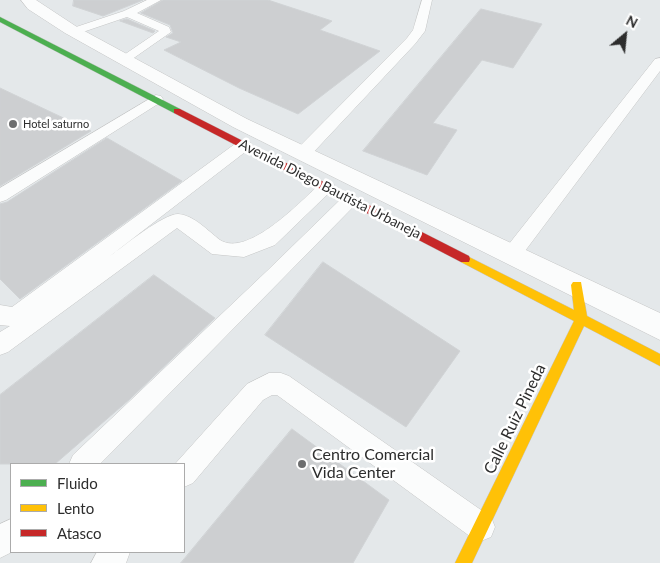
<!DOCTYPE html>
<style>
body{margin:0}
#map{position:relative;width:660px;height:563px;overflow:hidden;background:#e4e8ea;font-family:Lato,sans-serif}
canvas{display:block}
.legend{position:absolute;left:10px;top:463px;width:175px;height:90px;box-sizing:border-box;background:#fff;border:1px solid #ababab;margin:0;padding:6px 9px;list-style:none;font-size:15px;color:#2d2d2d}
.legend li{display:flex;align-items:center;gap:10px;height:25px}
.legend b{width:25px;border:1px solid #ababab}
.north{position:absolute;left:600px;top:10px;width:50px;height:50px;-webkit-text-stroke:4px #fff;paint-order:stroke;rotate:28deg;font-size:14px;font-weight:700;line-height:20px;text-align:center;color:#2d2d2d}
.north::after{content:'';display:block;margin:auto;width:18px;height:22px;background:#2d2d2d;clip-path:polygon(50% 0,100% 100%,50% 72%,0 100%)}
</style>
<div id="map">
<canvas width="660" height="563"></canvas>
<ul class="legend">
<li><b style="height:6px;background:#4caf50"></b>Fluido</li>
<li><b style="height:6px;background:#ffc107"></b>Lento</li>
<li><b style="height:6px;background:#c62828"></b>Atasco</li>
</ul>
<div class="north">N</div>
</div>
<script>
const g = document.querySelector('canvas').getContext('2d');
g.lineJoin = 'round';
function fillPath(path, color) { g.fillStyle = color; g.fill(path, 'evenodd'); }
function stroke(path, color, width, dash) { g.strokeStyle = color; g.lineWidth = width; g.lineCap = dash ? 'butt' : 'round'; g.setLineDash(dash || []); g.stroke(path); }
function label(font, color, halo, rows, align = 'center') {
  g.font = font + ' Lato,sans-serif'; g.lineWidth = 5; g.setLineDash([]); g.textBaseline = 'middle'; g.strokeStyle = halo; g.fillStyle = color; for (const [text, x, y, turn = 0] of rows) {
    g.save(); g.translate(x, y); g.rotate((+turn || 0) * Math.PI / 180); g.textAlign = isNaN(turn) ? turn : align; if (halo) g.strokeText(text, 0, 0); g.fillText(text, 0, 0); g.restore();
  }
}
const building = new Path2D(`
 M74,0H143L103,16L73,6Z
 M163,0H268L332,21L320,30L380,51L298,114L239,88L164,50L181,42L166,37L173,33L170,25L141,13Z
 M481,9L542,24L513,68L482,60L433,123L457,130L427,175L363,151Z
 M127,19L155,31L153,33L120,21Z
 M0,88L91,131L0,186Z
 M107,138L182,181L20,299L0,279V204L7,202Z
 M323,262L460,351L406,427L265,335Z
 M154,275L215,318L130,399L55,464H0V395Z
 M292,429L389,500L353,563H181Z`);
const lane = new Path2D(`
 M147,0H161L137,13L169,27L171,32L128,62L124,63L118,59L159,31L127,17L74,35L68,31L70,29L124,11Z
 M422,0H432L425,31L415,44L309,157L303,158L297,157L295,153L297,149L407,38L413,30Z
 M660,58V71L519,259L512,262L505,259L502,254L505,249L655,59Z
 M156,95L161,96L163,99L161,102L6,200L0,202V188Z
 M244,140L249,141L252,145L249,149L110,256C124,246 163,214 178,214C194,215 208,231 220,240C248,258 302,200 321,183L327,181L333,183L335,187L275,245L244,257L212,254L177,228L8,352L0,355V332L10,326L0,325V305L12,307L239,141Z
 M350,194L356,196L359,200L356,204L100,464H69L73,455L268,270L344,196Z
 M269,373H281L289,376L491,517L495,527L491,537L481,541L471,537L277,395H272L263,400L193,483L184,487V464H175L247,384Z
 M11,519L12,552L0,558V524Z
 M97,552H130L126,563H91Z`);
const street = new Path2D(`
 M21,0H36L77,27L247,119L660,313V340L233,127L65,33L28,9Z`);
const fast = new Path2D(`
 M0,17L180,109L181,111L174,113L0,22Z`);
const slow = new Path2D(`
 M465,255L574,310L571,285L573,282H581L587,316L660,354V366L584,326L472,563H455L574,321L461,262L460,259Z`);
const jam = new Path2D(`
 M174,109H180L469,256L470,259L469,262H461L174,113Z`);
const markers = [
 [13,124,5,"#6d6e6f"],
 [302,464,5,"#6d6e6f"]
];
const farPoinames = [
 ["Hotel saturno",23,124]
];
const streetNames = [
 ["Avenida Diego Bautista Urbaneja",330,189,27]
];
const nearStreetnames = [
 ["Calle Ruiz Pineda",515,419,-64]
];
const nearPoinames = [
 ["Centro Comercial",312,455],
 ["Vida Center",312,473]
];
fillPath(building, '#cdcfd1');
stroke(building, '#d0d3d5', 1);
stroke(lane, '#c4c5c5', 1);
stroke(street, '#c4c5c5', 1);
stroke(fast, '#c4c5c5', 1);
stroke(slow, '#c4c5c5', 1);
stroke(jam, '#c4c5c5', 1);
fillPath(lane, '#fbfcfc');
fillPath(street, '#fbfcfc');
fillPath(fast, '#4caf50');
fillPath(slow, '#ffc107');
fillPath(jam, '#c62828');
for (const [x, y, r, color] of markers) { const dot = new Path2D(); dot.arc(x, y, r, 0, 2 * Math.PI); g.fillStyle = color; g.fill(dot); stroke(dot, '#fff', 2); }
label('11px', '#2d2d2d', '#fff', farPoinames, 'left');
label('14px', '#2d2d2d', '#fff', streetNames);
label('16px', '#2d2d2d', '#fff', nearStreetnames);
label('16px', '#2d2d2d', '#fff', nearPoinames, 'left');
</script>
